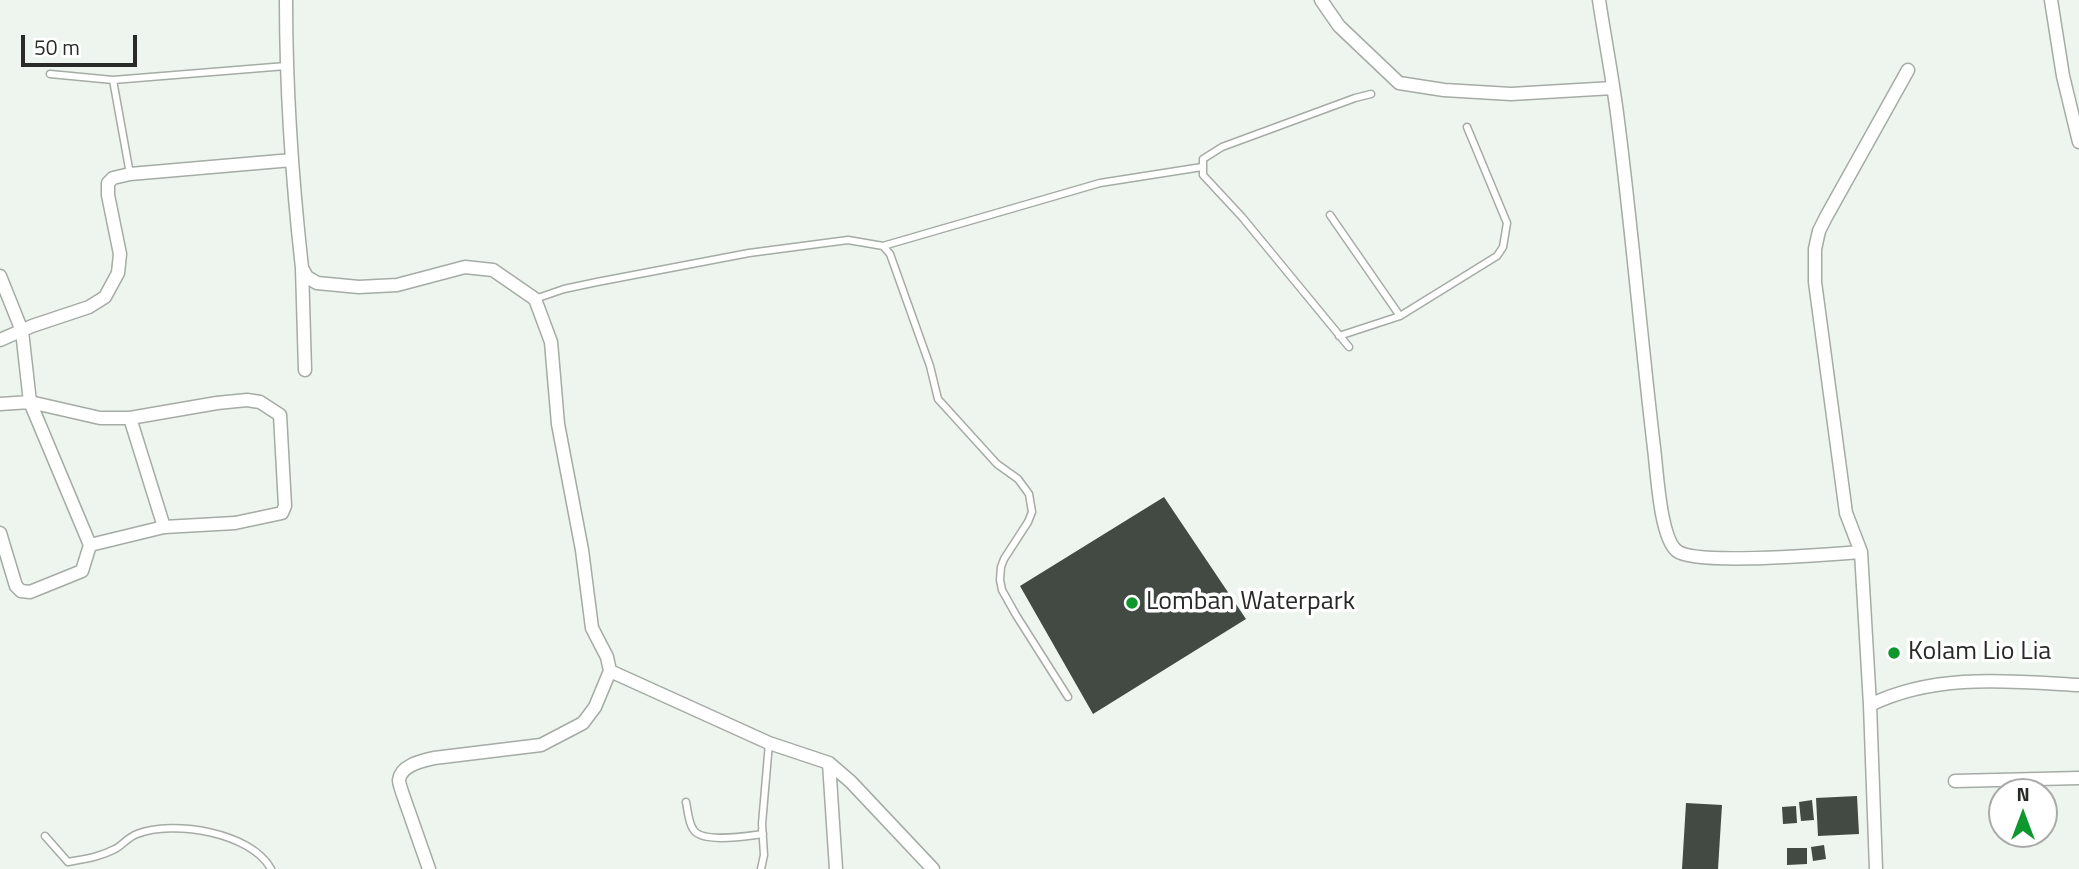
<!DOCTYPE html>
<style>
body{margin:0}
#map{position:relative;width:2079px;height:869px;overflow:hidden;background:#eef5ee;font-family:"Titillium Web",sans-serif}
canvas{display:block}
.north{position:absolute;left:1988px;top:778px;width:70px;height:70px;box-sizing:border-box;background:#fff;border:2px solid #a9aaa9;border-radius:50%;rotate:0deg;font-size:19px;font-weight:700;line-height:28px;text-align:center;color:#282a28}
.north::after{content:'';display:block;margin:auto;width:24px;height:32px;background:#0d972d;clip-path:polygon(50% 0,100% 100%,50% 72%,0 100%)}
.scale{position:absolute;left:21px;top:35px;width:116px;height:32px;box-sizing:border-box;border:4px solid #282a28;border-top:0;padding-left:9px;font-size:21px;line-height:24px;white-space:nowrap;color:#282a28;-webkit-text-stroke:5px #fff;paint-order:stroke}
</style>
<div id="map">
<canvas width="2079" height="869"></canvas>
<div class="north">N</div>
<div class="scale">50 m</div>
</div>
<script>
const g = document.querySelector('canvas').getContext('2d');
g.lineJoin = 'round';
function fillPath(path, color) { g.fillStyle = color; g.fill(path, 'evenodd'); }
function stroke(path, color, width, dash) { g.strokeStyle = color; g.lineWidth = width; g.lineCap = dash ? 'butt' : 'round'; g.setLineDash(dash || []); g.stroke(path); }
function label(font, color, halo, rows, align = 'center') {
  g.font = font + ' "Titillium Web",sans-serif'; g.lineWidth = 7; g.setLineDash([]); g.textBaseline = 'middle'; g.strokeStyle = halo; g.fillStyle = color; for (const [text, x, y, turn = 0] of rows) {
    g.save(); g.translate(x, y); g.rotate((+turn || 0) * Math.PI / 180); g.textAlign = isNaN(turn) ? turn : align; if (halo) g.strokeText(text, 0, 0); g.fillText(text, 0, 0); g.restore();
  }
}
const building = new Path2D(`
 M1164,497L1246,619L1093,714L1020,586Z
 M1857,796L1859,834L1818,836L1816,798Z
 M1812,800L1814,820L1801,821L1799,802Z
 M1686,803L1722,805L1718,869H1682Z
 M1796,806L1797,823L1783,824L1782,807Z
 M1824,845L1826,859L1813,861L1811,847Z
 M1787,848H1807V864L1787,865Z`);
const lane = new Path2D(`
 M50,74L113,80L286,66
 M113,80L130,174
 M1330,215L1400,316
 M883,246L1100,183L1202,167
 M535,299L564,289L597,282L749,253L848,240L883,246L890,254L930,366L938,399L997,464L1018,479L1029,494L1032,512L1028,522L1004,559L1001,567L1000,580L1002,590L1016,615L1068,697
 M1339,336L1400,316L1497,256L1503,247L1507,223L1467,127
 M1349,347L1242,217L1203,175V159L1222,147L1355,98L1371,94
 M686,802C688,811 688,821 693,829C701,844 747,836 763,834L762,830
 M45,836L68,862C84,859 100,857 115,849C123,845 128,837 137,834C173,820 251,832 271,869
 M761,869L764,855L762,824L769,743`);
const street = new Path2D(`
 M286,0C286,89 292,179 302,268L307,277L317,283L359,287L397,285L465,267L493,270L535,299L551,342L558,424L582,550L592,628L607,657L610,671L769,743L829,763L851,782L933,869
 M1321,0L1339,26L1399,83L1444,90L1511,94L1613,88
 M1599,0C1605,40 1613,80 1618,121C1632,230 1641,339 1654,448C1657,471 1660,538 1677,551C1697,566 1829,554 1861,552
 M2051,0L2063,76L2079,142
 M302,268L305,370
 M0,276L22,331L30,402L90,545L82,571L30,592L21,591L16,586L0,533
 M0,340L32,326L89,307L105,297L118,273L120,254L108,195V183L113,178L130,174L292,160
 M0,404L30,402L100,418H130L217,403L247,400L260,402L280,415L285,506L282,513L235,523L164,527L90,545
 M130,418L164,527
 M1870,705L1861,552L1846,513L1815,282V249L1819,231L1826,217L1908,70
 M829,763L836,869
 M1955,781L2079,778
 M429,869L402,792C401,788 399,784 399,780C401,765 422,761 434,758L541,745L583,723L595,707L610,671
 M1876,869L1870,705C1935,673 2009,681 2079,685`);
const markers = [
 [1132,603,7,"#0d972d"],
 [1894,653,7,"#0d972d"]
];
const poiNames = [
 ["Lomban Waterpark",1146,603],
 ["Kolam Lio Lia",1908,653]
];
fillPath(building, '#434943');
stroke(lane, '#a5aba5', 9);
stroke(street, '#a5aba5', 15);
stroke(lane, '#fff', 6);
stroke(street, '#fff', 12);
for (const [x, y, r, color] of markers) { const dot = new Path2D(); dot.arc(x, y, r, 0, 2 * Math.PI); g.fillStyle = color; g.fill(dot); stroke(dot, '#fff', 2.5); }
label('26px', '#282a28', '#fff', poiNames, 'left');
</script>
